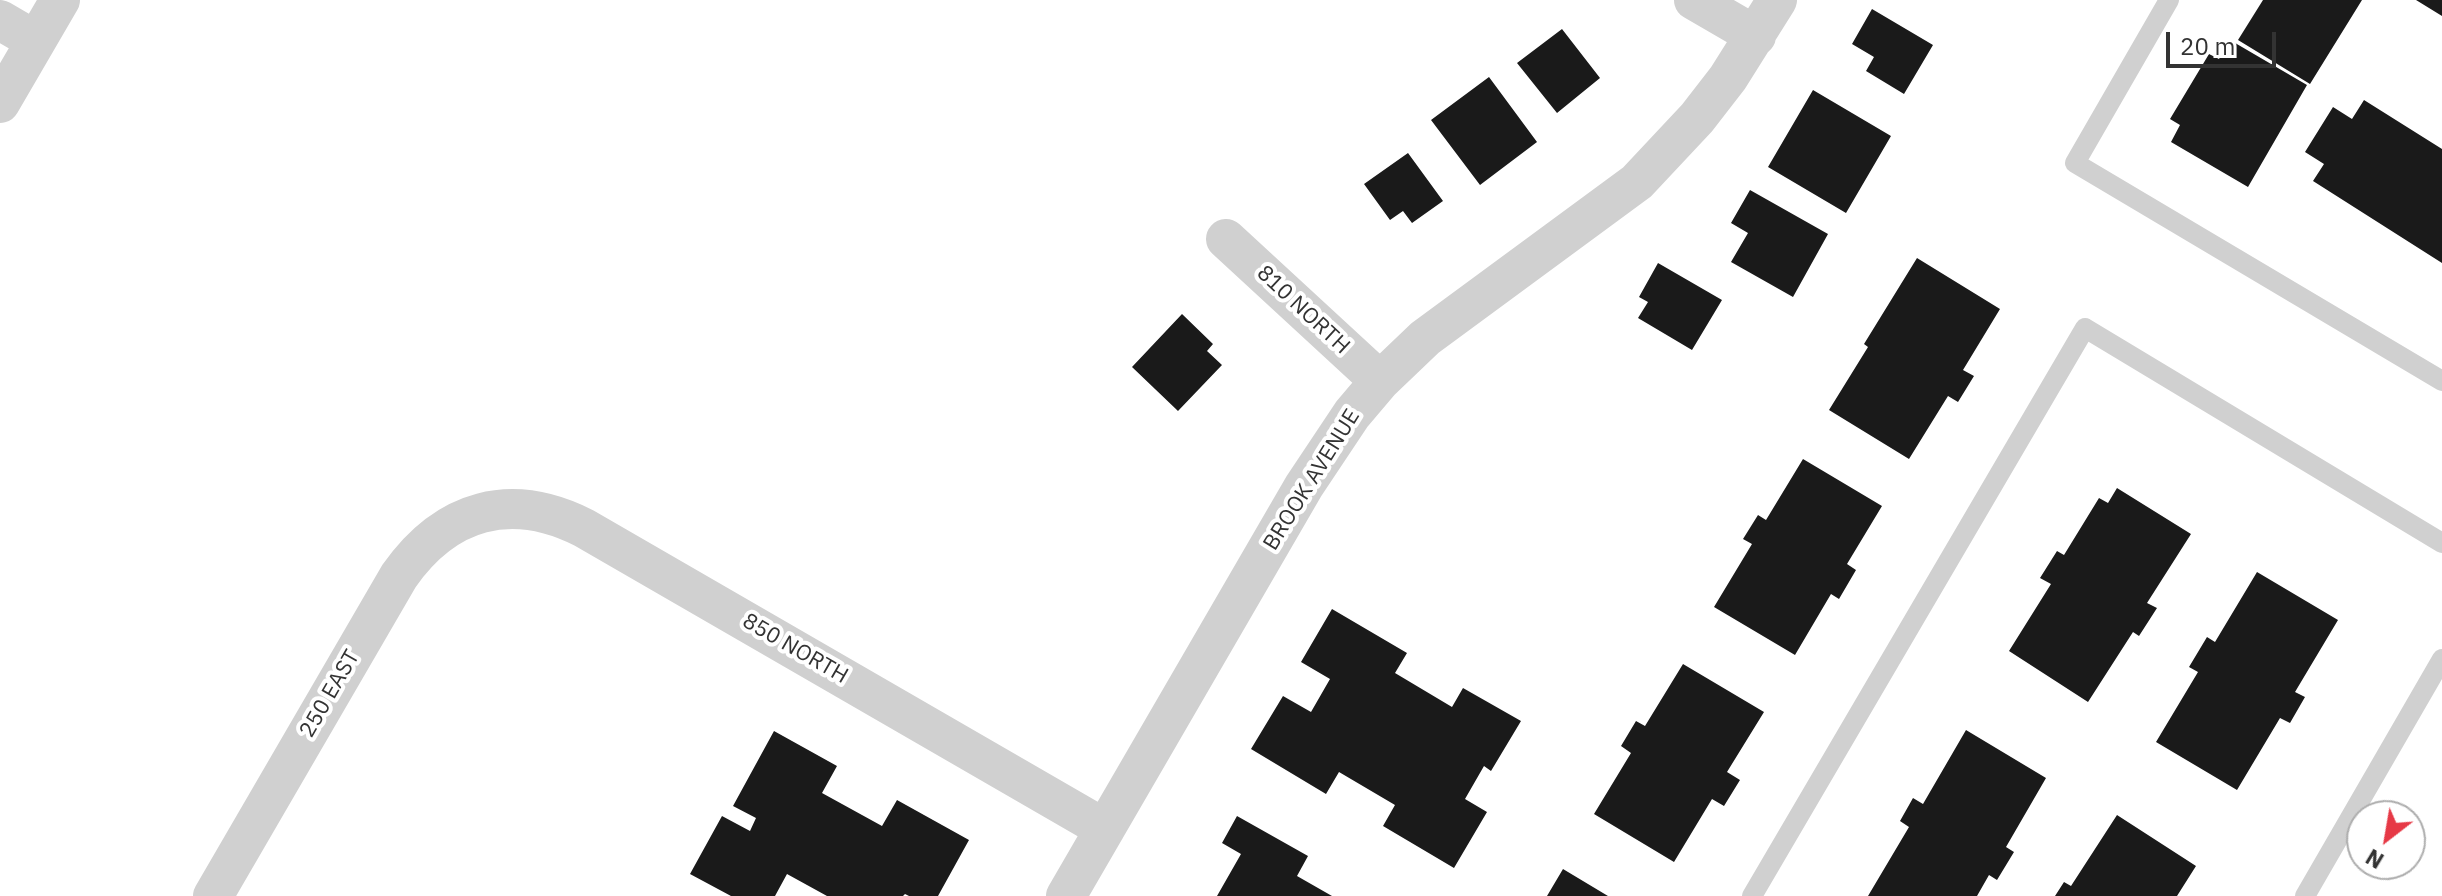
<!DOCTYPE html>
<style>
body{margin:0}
#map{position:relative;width:2442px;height:896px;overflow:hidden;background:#fff;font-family:"IBM Plex Sans",sans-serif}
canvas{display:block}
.north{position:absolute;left:2346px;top:800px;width:80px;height:80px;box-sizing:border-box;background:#fff;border:2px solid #adadad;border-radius:50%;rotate:211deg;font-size:22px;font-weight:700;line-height:32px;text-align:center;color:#333}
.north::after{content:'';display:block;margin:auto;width:28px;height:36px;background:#e63946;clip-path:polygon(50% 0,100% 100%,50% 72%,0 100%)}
.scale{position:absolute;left:2166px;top:32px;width:110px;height:36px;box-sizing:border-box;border:4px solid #333;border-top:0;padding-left:10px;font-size:24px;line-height:28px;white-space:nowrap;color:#333;-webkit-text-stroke:6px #fff;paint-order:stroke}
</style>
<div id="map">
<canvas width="2442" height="896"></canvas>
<div class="north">N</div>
<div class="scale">20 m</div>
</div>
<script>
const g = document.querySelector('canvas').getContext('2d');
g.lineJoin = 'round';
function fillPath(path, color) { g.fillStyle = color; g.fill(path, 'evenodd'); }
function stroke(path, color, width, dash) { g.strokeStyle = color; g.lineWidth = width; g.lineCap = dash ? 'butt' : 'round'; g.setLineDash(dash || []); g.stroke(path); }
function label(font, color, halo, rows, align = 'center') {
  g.font = font + ' "IBM Plex Sans",sans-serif'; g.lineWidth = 8; g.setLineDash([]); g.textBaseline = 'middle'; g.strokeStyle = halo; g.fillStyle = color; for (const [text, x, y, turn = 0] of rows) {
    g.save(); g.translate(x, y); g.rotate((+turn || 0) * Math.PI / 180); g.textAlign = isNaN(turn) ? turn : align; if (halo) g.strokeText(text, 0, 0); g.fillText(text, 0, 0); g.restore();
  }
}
const building = new Path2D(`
 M2263,0H2362L2310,84L2238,40Z
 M2416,0H2442V16Z
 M1872,9L1933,45L1904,94L1866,71L1874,57L1852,44Z
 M1562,29L1600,78L1557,113L1517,63Z
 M2230,40L2307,85L2248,187L2171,142L2180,125L2170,119L2209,54L2219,59Z
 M1489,77L1537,142L1480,185L1431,120Z
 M1813,90L1891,136L1846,213L1768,167Z
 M2364,100L2442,149V263L2313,181L2324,164L2305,152L2333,107L2352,119Z
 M1408,153L1443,201L1412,223L1403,211L1390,220L1364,184Z
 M1750,190L1828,234L1793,297L1731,262L1748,233L1731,223Z
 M1917,258L2000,309L1963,370L1974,376L1958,402L1948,396L1909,459L1829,410L1868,347L1864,344Z
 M1658,263L1722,300L1692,350L1638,318L1648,302L1639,297Z
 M1182,314L1213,344L1207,351L1222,365L1178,411L1132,367Z
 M1803,459L1882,506L1847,564L1856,570L1839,599L1831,594L1795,655L1714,607L1752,544L1743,539L1758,515L1766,520Z
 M2117,488L2191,534L2147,603L2157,608L2139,636L2133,632L2088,702L2009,651L2051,584L2040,578L2057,551L2064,555L2099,498L2108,503Z
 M2257,572L2338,620L2295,692L2305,697L2290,723L2280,718L2237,790L2156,742L2198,672L2189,667L2207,637L2215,642Z
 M1332,609L1407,653L1395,673L1452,707L1463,688L1521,721L1491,771L1484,766L1465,799L1487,812L1454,868L1383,826L1395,805L1339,772L1326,794L1251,749L1283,696L1311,712L1330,679L1301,662Z
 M1683,664L1764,712L1727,772L1740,780L1724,806L1712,799L1674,862L1594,814L1631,753L1621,746L1636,721L1645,726Z
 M1966,730L2046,778L2006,847L2014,852L1997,880L1989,875L1977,896H1868L1909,827L1900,821L1913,798L1923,804Z
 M774,731L837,766L822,793L882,826L897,800L969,840L938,896H909L905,894L903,896H827L787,874L775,896H731L690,874L722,816L750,831L756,818L733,806Z
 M2117,815L2196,866L2177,896H2055L2064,882L2071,886Z
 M1237,816L1308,856L1297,876L1332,896H1217L1241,854L1222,843Z
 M1563,869L1608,896H1547Z`);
const lane = new Path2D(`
 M2169,0L2075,163L2442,381
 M1752,896L2085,328L2442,543
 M2305,896L2442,659`);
const street = new Path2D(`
 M1694,0L1756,36
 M0,20L36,41
 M0,103L60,0
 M1226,239L1380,381
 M213,896L399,576C446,509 511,491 584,528L1105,829
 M1066,896L1304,486L1352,414L1380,381L1425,338L1637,182L1697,118L1728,78L1777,0`);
const streetNames = [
 ["810 NORTH",1303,310,43],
 ["BROOK AVENUE",1312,480,-58],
 ["850 NORTH",795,649,30],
 ["250 EAST",330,694,-60]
];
fillPath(building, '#1a1a1a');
stroke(lane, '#d0d0d0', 20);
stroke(street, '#d0d0d0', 40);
label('22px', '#333', '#fff', streetNames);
</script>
